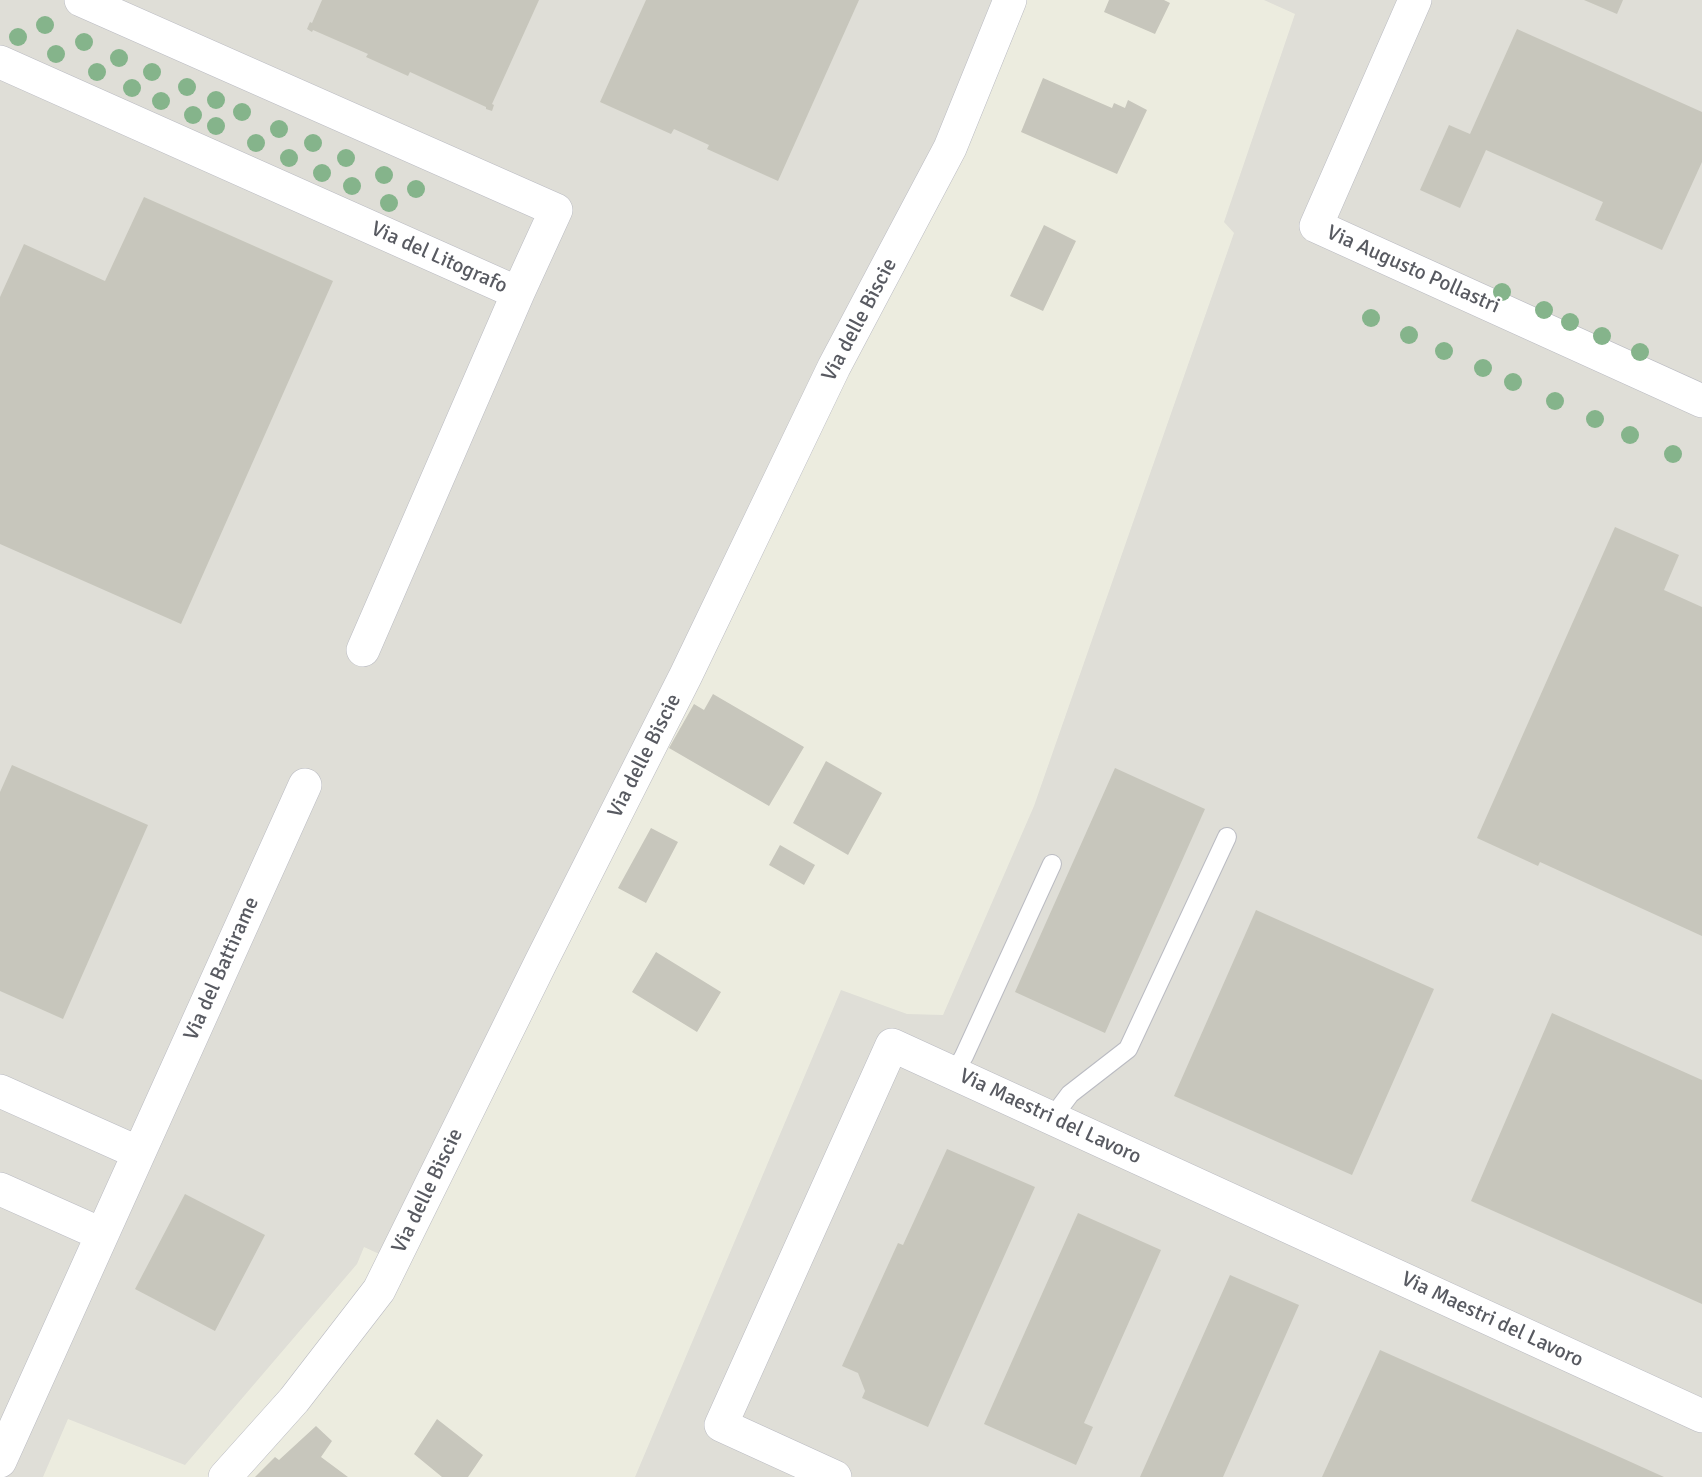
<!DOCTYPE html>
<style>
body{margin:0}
canvas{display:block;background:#ececdf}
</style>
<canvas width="1702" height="1477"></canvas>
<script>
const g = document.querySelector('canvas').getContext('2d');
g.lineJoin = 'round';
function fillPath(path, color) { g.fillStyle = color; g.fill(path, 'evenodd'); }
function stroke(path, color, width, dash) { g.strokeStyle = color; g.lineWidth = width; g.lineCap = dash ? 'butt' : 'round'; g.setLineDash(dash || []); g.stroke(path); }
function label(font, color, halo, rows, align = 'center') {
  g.font = font + ' Signika,sans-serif'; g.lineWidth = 4.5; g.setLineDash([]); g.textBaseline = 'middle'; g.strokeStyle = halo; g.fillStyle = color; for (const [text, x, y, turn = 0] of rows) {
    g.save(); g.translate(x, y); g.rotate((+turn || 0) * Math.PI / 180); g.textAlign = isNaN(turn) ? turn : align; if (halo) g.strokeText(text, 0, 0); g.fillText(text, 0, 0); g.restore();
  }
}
const industrial = new Path2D(`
 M0,0H1012L388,1258L364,1247L357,1264L185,1465L68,1419L43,1477H0Z
 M1264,0H1702V1477H635L841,990L907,1014L943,1015L1034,806L1234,233L1224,222L1295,14Z`);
const building = new Path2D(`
 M322,0H539L492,104L494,105L492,111L486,109V107L410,72L408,76L366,57L368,54L313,30L312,32L307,29L310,22L312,23Z
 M646,0H859L778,181L707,149L709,145L674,129L671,134L600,102Z
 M1109,0H1164L1170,3L1155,34L1104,12Z
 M1584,0H1623L1617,14Z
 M1517,29L1702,112V162L1662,250L1595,220L1603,202L1486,150L1460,208L1420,190L1449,125L1470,134Z
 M1043,78L1112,108L1114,103L1125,108L1128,100L1147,110L1117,174L1021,132Z
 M144,197L333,281L181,624L0,544V297L24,244L105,281Z
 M1044,225L1076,241L1043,311L1010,296Z
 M1615,527L1679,555L1664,590L1702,607V936L1540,862L1538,866L1477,838Z
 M713,694L804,747L769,806L669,748L694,704L704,710Z
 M826,761L882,793L848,855L793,823Z
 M12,765L148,825L63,1019L0,991V792Z
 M1115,768L1205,809L1105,1033L1015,992Z
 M651,828L678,842L646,903L618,888Z
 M780,845L815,865L804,885L769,865Z
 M1256,910L1434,989L1352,1175L1174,1096Z
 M656,952L721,992L697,1032L632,992Z
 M1552,1013L1702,1080V1304L1471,1201Z
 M947,1149L1035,1187L928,1427L862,1398L865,1391L858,1373L842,1366L898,1243L903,1245Z
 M185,1194L265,1235L215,1331L135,1289Z
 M1078,1213L1161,1250L1084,1423L1093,1427L1076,1465L984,1424Z
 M1230,1275L1299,1305L1223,1477H1140Z
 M1380,1350L1602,1449L1664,1477H1322Z
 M437,1419L483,1455L468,1477H442L414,1454Z
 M316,1426L332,1441L321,1457L348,1477H255L275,1457L279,1460Z`);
const lane = new Path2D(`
 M954,1073L964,1056L1052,864
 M1052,1118L1070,1094L1128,1049L1227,837`);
const street = new Path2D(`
 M1415,0L1316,226L1702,401
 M0,62L518,293L556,210L81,0
 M363,650L518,293
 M0,1091L139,1153
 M0,1189L101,1234
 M0,1461L305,785
 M225,1477L294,1400L379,1290L541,962L686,675L834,367L950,148L1010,0
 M835,1477L721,1425L892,1045L1702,1416`);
const trees = [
 [45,25],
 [18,37],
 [84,42],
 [56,54],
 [119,58],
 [97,72],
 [152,72],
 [187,87],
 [132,88],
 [216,100],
 [161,101],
 [242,112],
 [193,115],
 [216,126],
 [279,129],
 [256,143],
 [313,143],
 [289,158],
 [346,158],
 [322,173],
 [384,175],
 [352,186],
 [416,189],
 [389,203],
 [1502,292],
 [1544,310],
 [1371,318],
 [1570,322],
 [1409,335],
 [1602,336],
 [1444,351],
 [1640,352],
 [1483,368],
 [1513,382],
 [1555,401],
 [1595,419],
 [1630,435],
 [1673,454]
];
const streetNames = [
 ["Via del Litografo",439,258,24],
 ["Via Augusto Pollastri",1413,270,24],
 ["Via delle Biscie",860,320,-62],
 ["Via delle Biscie",645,756,-63],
 ["Via del Battirame",222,969,-66],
 ["Via Maestri del Lavoro",1050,1117,25],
 ["Via delle Biscie",428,1191,-64],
 ["Via Maestri del Lavoro",1492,1320,25]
];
fillPath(industrial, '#dfded7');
fillPath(building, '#c7c6bc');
stroke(lane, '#babbc2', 20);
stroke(street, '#babbc2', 34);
stroke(lane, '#fff', 18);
stroke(street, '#fff', 33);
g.fillStyle = '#85b48b';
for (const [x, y] of trees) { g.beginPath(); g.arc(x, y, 9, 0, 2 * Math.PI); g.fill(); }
label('21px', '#585a61', '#fff', streetNames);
</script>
